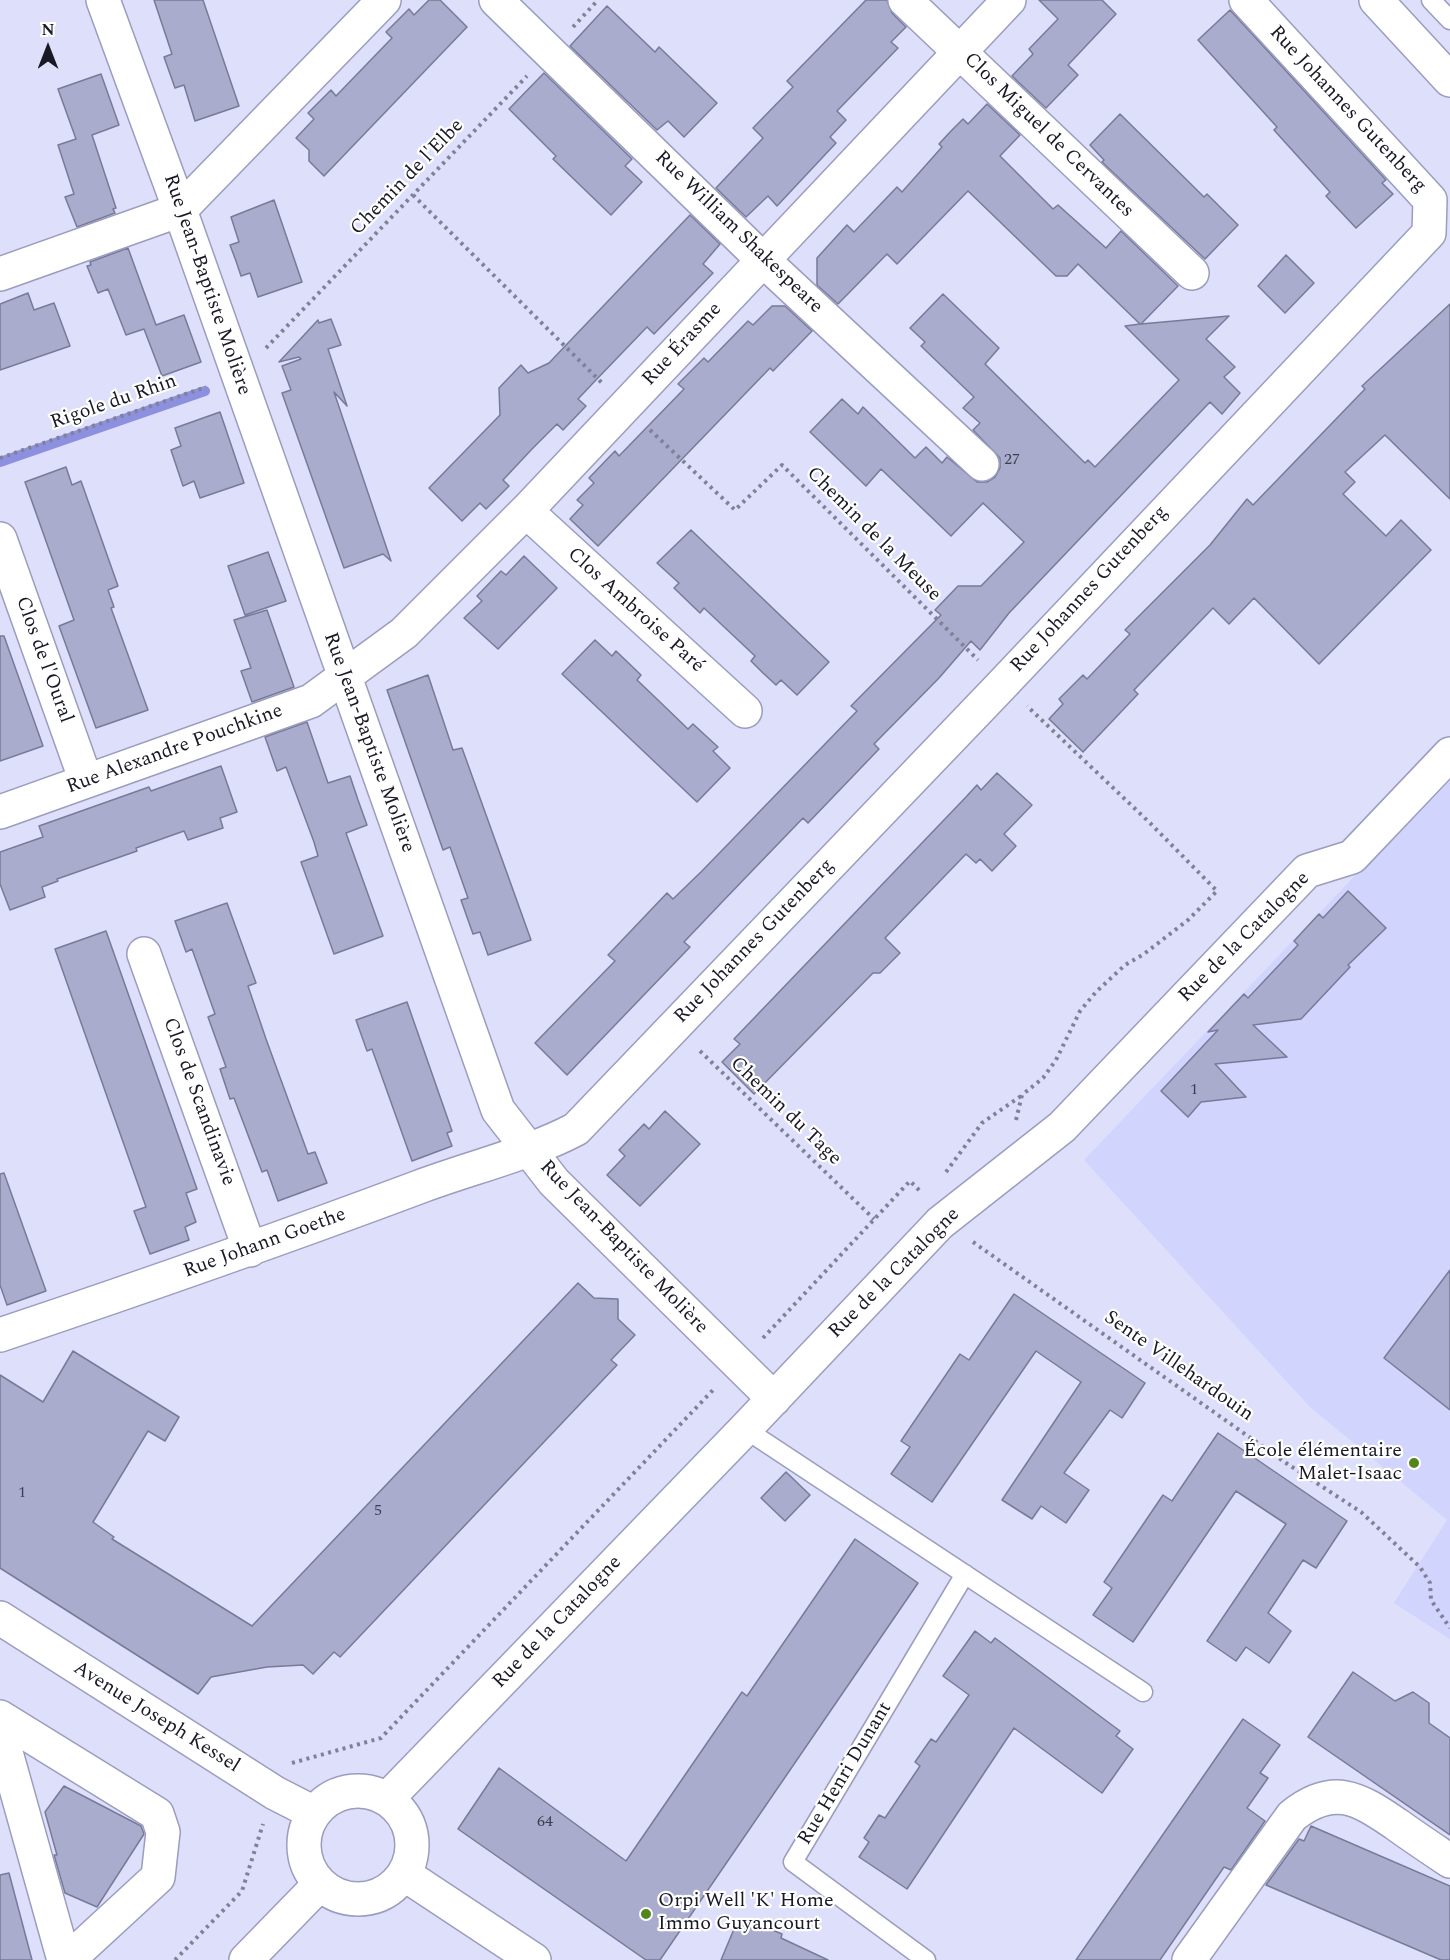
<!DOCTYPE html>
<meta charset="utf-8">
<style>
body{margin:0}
#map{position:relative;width:1450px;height:1960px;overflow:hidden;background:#dddffb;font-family:Spectral,serif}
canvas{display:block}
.north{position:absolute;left:18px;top:18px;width:60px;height:60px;-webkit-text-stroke:4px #fff;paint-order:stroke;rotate:0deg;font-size:16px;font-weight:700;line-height:24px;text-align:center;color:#181925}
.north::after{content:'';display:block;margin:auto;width:21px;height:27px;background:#181925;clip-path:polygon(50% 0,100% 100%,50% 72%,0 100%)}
</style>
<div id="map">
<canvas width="1450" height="1960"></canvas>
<div class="north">N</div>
</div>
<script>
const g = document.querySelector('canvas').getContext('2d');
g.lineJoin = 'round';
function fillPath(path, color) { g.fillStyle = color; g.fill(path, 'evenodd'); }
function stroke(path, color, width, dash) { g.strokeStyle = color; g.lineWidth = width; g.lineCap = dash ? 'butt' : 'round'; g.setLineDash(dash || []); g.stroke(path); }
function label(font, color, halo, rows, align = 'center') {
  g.font = font + ' Spectral,serif'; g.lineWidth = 4.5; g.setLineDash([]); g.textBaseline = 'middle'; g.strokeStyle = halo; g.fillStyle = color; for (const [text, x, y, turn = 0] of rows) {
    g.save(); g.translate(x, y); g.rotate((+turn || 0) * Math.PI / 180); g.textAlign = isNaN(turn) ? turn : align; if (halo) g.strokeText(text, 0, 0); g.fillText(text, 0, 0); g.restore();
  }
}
const built = new Path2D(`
 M1450,776V1639L1394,1603L1447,1520L1309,1406L1084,1160Z`);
const stream = new Path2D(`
 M0,462L205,391`);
const building = new Path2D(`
 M154,0H203L239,106L195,121L184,85L175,88L164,57L172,54Z
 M429,0H440L467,27L324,176L309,161V150L296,138L314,119L308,113L331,90L336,96L392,38L386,32L409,9L414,15Z
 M866,0H887L892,13L906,27L891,42L898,48L837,111L846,120L830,137L836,143L777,206L768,196L746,217L716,188L763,138L753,128L793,87L787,81Z
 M1039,0H1102L1116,14L1068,65L1078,75L1046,108L1012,76L1033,54L1029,49L1058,19Z
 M607,6L655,52L659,47L717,103L684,137L668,121L657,130L570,46Z
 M1230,10L1386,180L1382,183L1393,194L1356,228L1326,196L1330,192L1274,130L1277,127L1198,40Z
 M544,73L632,159L625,166L642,182L611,215L553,159L556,156L509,109Z
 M101,74L119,125L92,135L116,208L113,209L115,213L77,227L65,197L74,194L58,145L76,139L58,89Z
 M987,104L1020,135L1000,156L1053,209L1058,205L1106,248L1121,231L1178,286L1141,324L1229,316L1206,339L1235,367L1224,377L1240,393L1222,414L1210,402L1009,613L980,650L971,641L939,678L874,744L879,749L808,823L803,818L724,900L684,942L690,947L567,1075L535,1043L615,961L608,955L667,893L673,899L702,871L857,711L851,706L941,615L935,610L958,586H981L1024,542L983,503L951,536L881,469L866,486L810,432L842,399L858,414L863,407L915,458L926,447L942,463L947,457L977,482H987L995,477L1000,468V458L973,430L980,423L963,408L974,397L921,346L925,342L910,328L943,294L999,348L985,364L1085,463L1088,460L1095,467L1179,380L1125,326L1140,324L1078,264L1067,276H1056L968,191L897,264L887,254L838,304L817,285V258L847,225L854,232L897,187L902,192L942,147L939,144L951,131L963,119L968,124Z
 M1120,114L1204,197L1207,194L1238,225L1205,259L1102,162L1104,160L1090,145Z
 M274,200L302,282L258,297L250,273L241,276L236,261L230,245L239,242L231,217Z
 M690,215L720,244L703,264L713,273L654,334L647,327L595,381L578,399L586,406L563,430L557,424L532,449L503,480L509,486L486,509L480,503L462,521L429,488L500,415L499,388L521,365L528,373L549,363Z
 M128,248L156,325L184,315L201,362L162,376L144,329L126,335L108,289L98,293L87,266L91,265L90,262Z
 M1286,255L1314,283L1285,313L1258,286Z
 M28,293L34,310L54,303L70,346L0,370V304Z
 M1450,304V499L1385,435L1345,472L1355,482L1343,494L1386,536L1401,520L1431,550L1319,664L1254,598L1229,624L1213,608L1134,690L1138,694L1083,752L1049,719L1063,704L1059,699L1083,675L1087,679L1130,634L1125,630L1210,545L1247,499L1253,505L1365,389L1362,386Z
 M772,306H785L812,331L773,371L770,368L598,546L570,519L583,505L577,500L594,483L589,478L615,451L619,456L684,389L678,384L704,358L708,362L748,321L753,325Z
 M331,319L341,345L328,349L347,406L334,392L391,561L383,554L344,568L282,393L291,390L282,366L301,359L299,357L279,362L318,320L319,323Z
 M220,412L244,483L200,498L194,481L183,486L171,450L181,446L175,428Z
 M66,467L72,485L81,481L118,586L108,590L114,607L111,608L148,710L96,728L59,626L74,620L25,482Z
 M691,530L829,662L797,695L781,680L776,685L763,673L751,661L755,656L704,608L700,613L674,588L679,583L657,563Z
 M268,552L286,601L245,615L228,566Z
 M524,556L557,588L498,649L464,618L482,601L477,596L501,571L506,575Z
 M267,610L294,687L252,702L241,671L251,668L234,620Z
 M0,636H4L43,746L0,761Z
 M595,640L612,656L616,651L641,675L637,680L659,701L688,729L693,724L718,747L713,751L730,768L697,802L562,674Z
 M428,675L453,750L462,748L531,940L488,955L480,932L473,934L461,900L468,898L450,847L443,850L387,690Z
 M307,722L328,783L350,776L358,800L367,825L346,833L383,936L334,954L301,862L318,856L314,842L286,767L277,771L265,737Z
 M221,766L237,812L220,818L223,828L188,840L184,831L136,848L137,851L57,879L58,881L42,887L45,897L10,910L0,884V852L43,837L39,826L149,787L151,791Z
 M997,773L1032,805L1004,834L1016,846L992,871L980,859L976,863L966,854L885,938L900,953L880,973H873L754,1094L722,1062L740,1044L734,1039L966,797L977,785L981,790Z
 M1348,891L1386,928L1348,965L1350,967L1301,1019L1253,1025L1287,1057L1215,1064L1246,1097L1201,1102L1188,1117L1161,1091L1218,1030L1208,1032L1244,994L1248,998L1298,945L1294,941L1319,914L1323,918Z
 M227,903L256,983L248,986L266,1039L308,1154L315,1152L327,1183L278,1201L267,1170L262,1172L234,1098L230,1099L220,1069L226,1067L208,1017L215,1014L192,949L186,952L175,921Z
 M106,931L197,1189L186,1193L196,1222L185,1227L189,1240L150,1254L134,1211L146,1207L55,949Z
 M407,1002L452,1131L447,1133L452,1146L412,1161L372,1049L367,1051L356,1020Z
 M665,1111L700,1144L640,1206L607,1175L625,1156L619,1150L644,1124L649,1129Z
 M4,1173L46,1291L7,1305L0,1285V1174Z
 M1450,1270V1410L1384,1358Z
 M578,1283L594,1298L618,1299V1319L635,1335L611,1360L617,1365L340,1657L334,1652L313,1674L303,1665L267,1667L211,1677L198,1694L0,1568V1375L43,1402L73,1351L179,1417L165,1441L148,1431L93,1522L114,1537L112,1539L252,1626Z
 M1014,1294L1145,1383L1122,1418L1110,1410L1064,1473L1089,1490L1066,1523L1041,1506L1032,1519L1002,1500L1081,1382L1036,1351L932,1502L891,1474L910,1447L901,1441L960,1354L969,1360Z
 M1218,1433L1347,1521L1316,1568L1303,1560L1268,1613L1291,1631L1269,1663L1246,1647L1236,1661L1207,1641L1286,1524L1236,1491L1133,1642L1093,1615L1112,1588L1104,1582L1163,1495L1172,1501Z
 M786,1472L810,1495L785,1521L761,1498Z
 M855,1539L918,1583L660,1960H646L458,1829L499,1768L626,1861L742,1692L747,1696Z
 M975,1631L991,1643L995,1638L1120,1731L1116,1736L1133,1749L1102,1793L1014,1728L907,1889L859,1857L869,1842L864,1838L879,1815L885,1818L920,1766L915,1762L931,1739L936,1742L969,1695L943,1676Z
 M1353,1672L1395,1701L1413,1692L1429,1703V1723L1450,1738V1835L1308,1737Z
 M1243,1719L1280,1745L1260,1773L1268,1778L1247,1808L1265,1821L1231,1870L1224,1867L1160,1960H1076Z
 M64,1786L141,1826L144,1834L97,1907L65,1893L54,1855H57L45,1812Z
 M1311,1826L1450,1886V1960H1441L1266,1885L1299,1839L1304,1841Z
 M9,1873L32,1960H0V1875Z
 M737,1922L753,1929L756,1923L782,1934L781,1938L828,1960H721Z`);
const path = new Path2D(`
 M573,27L598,0
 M413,195L602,383
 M266,348L527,76
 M650,430L735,510L782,465L978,660
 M0,458L206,387
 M700,1051L874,1219
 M1016,1120L1022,1095L1043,1078L1056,1060L1080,1011L1096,992L1125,965L1144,954L1188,920L1217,891L1150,823L1027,706
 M946,1172L982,1123L1021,1096
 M973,1242L1286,1463L1361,1512L1420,1567L1430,1583L1431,1600L1450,1628
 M763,1338L910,1181L922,1193
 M292,1763L381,1738L714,1389
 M175,1960L242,1891L263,1824`);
const service = new Path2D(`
 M1431,0L1450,20
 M745,1429L1143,1692
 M926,1960L793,1862L965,1574`);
const minor = new Path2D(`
 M103,0L180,210L498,1110L554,1182L774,1399
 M496,0L763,260L982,464
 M905,0L1192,273
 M0,274L180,210L384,0
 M526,511L745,711
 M0,539L86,781
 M0,812L311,701L404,633L526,511L1009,0
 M144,954L250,1250
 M0,1335C140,1288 280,1239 419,1187C469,1168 529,1154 576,1129L998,689L1429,233L1430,200L1246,0
 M0,1717L157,1814L163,1832L158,1877L68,1960
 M0,1731L64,1960
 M387,1799L745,1429L940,1223L1062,1127L1307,871L1352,857L1450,754
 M246,1960L320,1884
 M1189,1960L1292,1816C1333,1783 1358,1798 1396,1824C1414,1837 1432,1849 1450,1861`);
const tertiary = new Path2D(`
 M0,1618L275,1793L314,1813
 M304 1845a54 54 0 1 1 108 0a54 54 0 1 1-108 0Z
 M404,1874L534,1960`);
const primary = new Path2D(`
 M1376,0L1450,80`);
const markers = [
 [1414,1463,6,"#548519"],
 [646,1914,6,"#548519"]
];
const numberNames = [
 ["27",1012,461],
 ["1",1194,1091],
 ["1",22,1494],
 ["5",378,1512],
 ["64",545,1823]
];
const streetNames = [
 ["Rue Johannes Gutenberg",1347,110,47],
 ["Clos Miguel de Cervantes",1048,136,44],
 ["Chemin de l'Elbe",408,178,-46],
 ["Rue William Shakespeare",738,233,44],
 ["Rue Jean-Baptiste Molière",206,285,71],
 ["Rue Érasme",683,345,-47],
 ["Rigole du Rhin",114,403,-19],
 ["Chemin de la Meuse",873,535,45],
 ["Rue Johannes Gutenberg",1090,590,-47],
 ["Clos Ambroise Paré",635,611,42],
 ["Clos de l'Oural",43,660,70],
 ["Rue Jean-Baptiste Molière",368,743,70],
 ["Rue Alexandre Pouchkine",175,750,-20],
 ["Rue de la Catalogne",1245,938,-45],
 ["Rue Johannes Gutenberg",755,942,-46],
 ["Clos de Scandinavie",198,1102,70],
 ["Chemin du Tage",785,1112,44],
 ["Rue Johann Goethe",265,1244,-20],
 ["Rue Jean-Baptiste Molière",623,1248,46],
 ["Rue de la Catalogne",895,1274,-45],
 ["Sente Villehardouin",1178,1367,35],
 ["Rue de la Catalogne",558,1623,-46],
 ["Avenue Joseph Kessel",156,1718,32],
 ["Rue Henri Dunant",846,1774,-59]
];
const poiNames = [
 ["École élémentaire",1402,1452],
 ["Malet-Isaac",1402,1475],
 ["Orpi Well 'K' Home",658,1902,"left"],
 ["Immo Guyancourt",658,1925,"left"]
];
fillPath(built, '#d1d4fd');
stroke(stream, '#8d8fdf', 10);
fillPath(building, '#a9accd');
stroke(building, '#787a99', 1.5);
stroke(service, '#9b9dbe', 21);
stroke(minor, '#9b9dbe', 36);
stroke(tertiary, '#9b9dbe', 36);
stroke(primary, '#9b9dbe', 36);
stroke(path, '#808196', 4, [3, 4.5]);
stroke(service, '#fff', 18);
stroke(minor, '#fff', 33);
stroke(tertiary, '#fff', 33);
stroke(primary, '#fff', 33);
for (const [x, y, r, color] of markers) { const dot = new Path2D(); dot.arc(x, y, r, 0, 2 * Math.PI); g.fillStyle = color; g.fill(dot); stroke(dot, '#fff', 2); }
label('16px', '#3c3e4f', null, numberNames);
label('20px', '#181925', '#fff', streetNames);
label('20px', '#181925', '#fff', poiNames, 'right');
</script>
